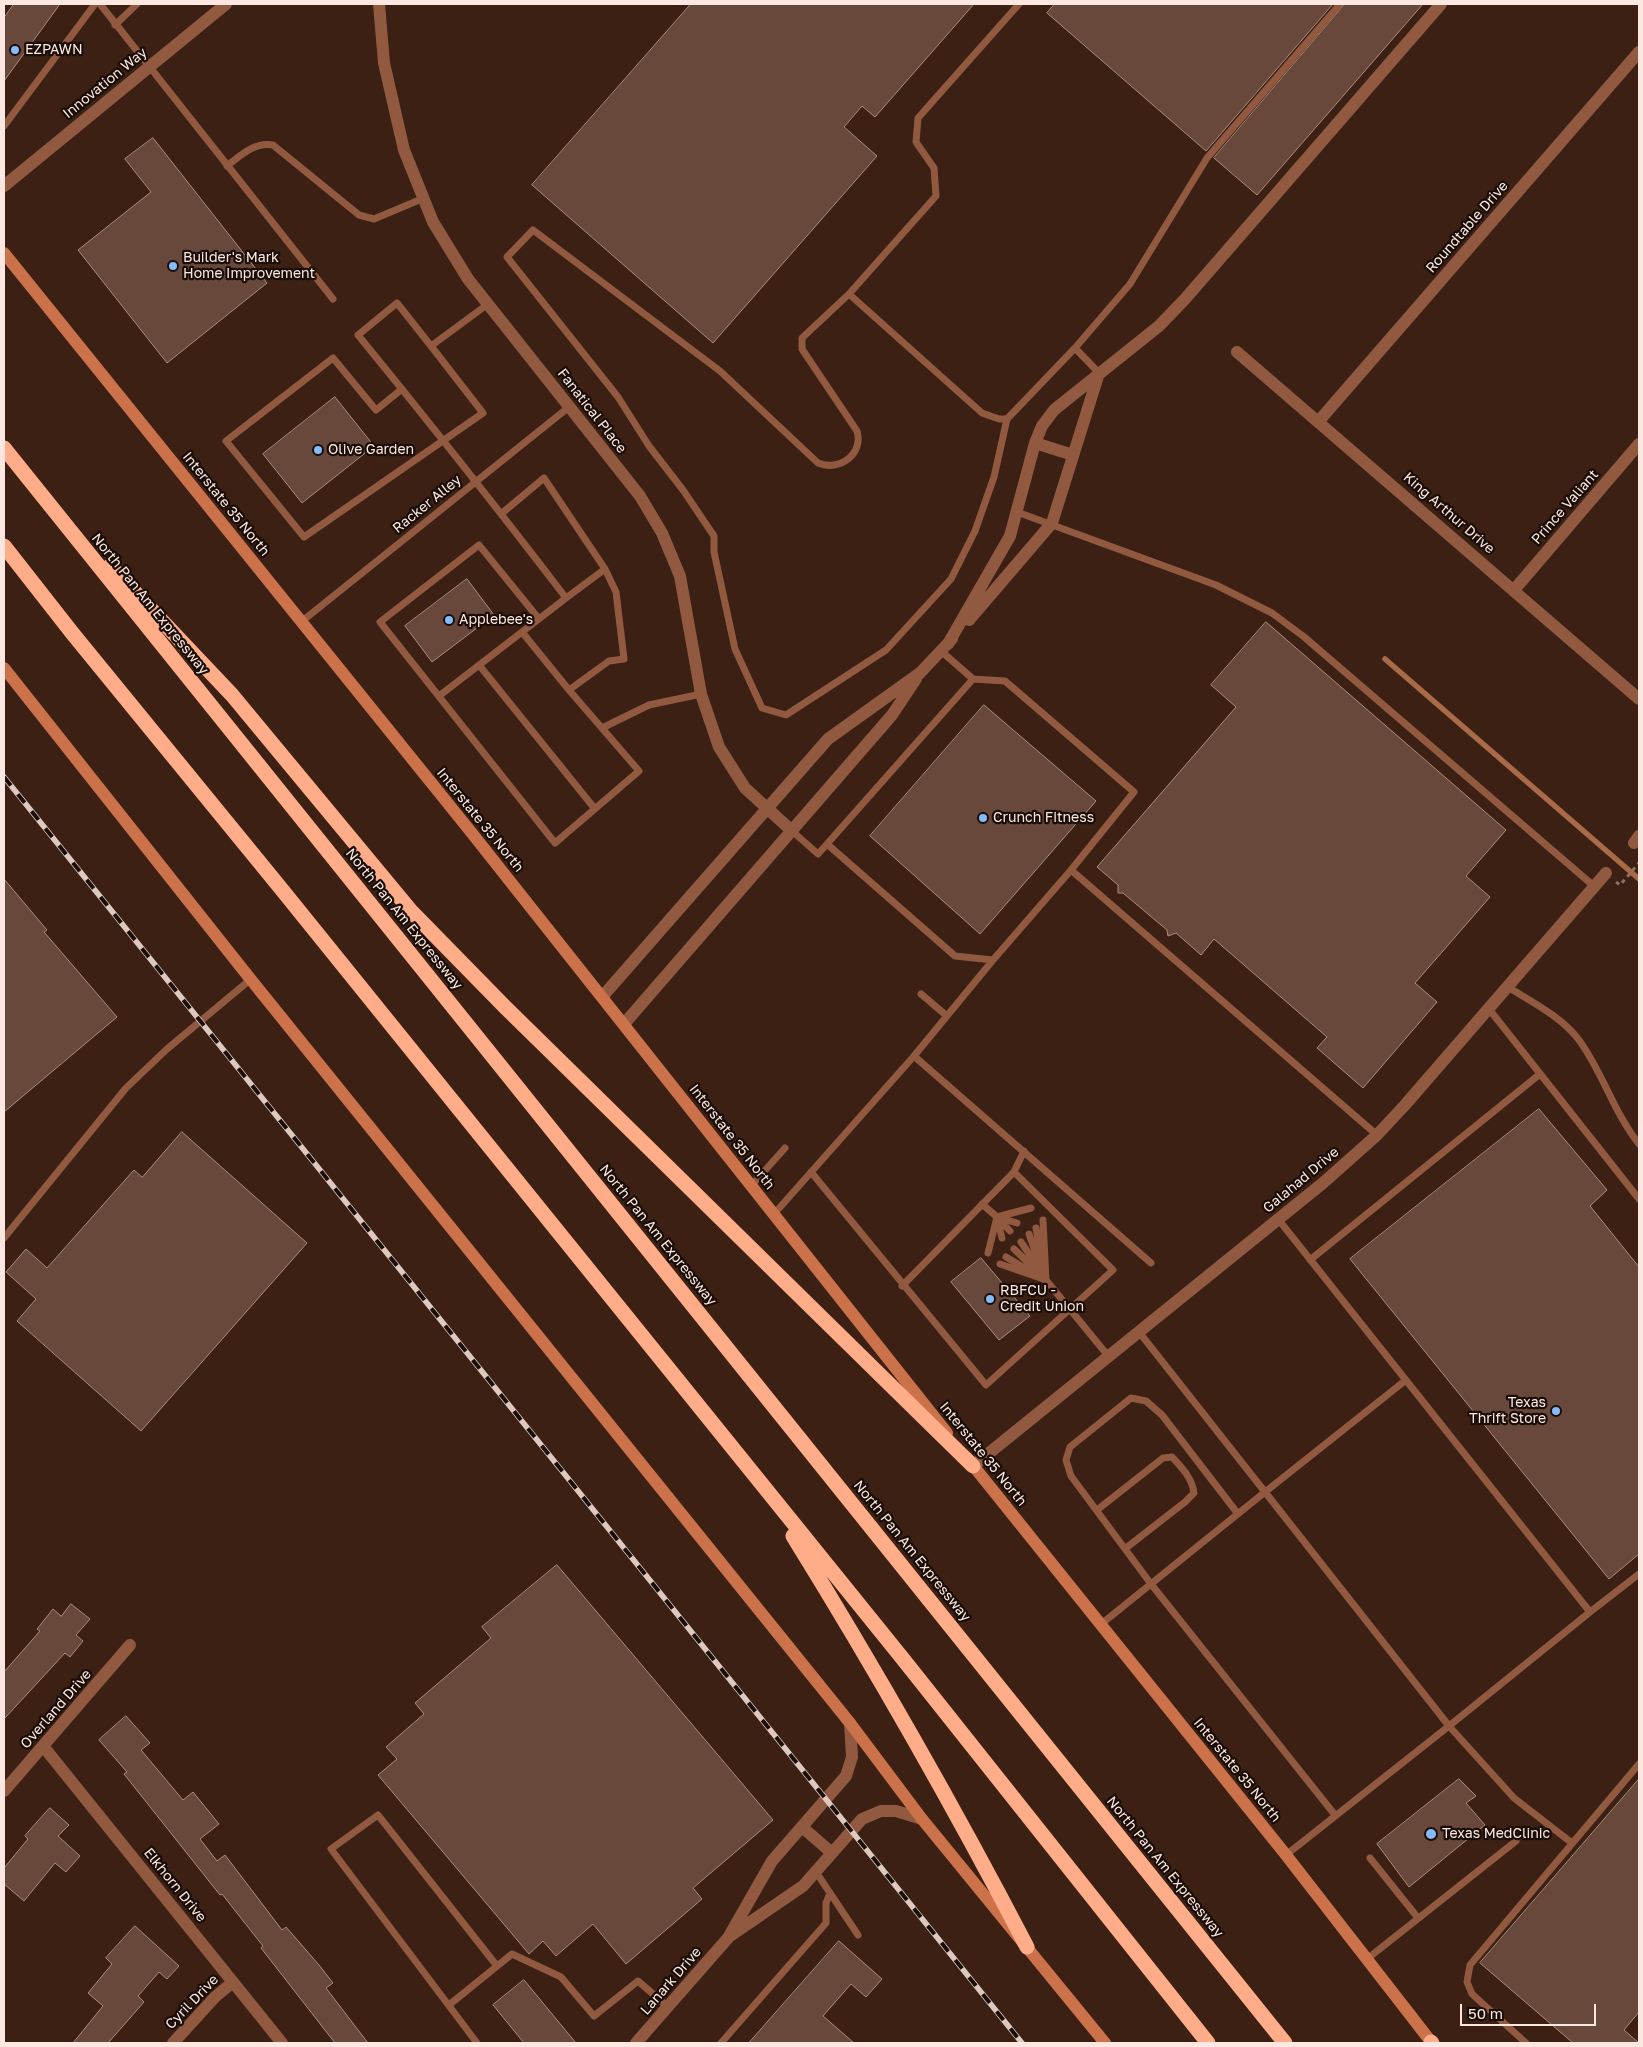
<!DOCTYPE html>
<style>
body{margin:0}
#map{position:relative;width:1643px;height:2047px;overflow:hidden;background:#3b2013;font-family:"Golos Text",sans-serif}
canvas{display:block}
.frame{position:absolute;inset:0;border:5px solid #fce8e0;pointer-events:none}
.scale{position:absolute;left:1460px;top:2004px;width:136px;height:22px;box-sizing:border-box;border:2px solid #fce8e0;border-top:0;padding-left:6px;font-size:15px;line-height:18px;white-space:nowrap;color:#fce8e0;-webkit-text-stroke:4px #1a0d08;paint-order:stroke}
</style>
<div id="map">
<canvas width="1643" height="2047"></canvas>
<div class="frame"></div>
<div class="scale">50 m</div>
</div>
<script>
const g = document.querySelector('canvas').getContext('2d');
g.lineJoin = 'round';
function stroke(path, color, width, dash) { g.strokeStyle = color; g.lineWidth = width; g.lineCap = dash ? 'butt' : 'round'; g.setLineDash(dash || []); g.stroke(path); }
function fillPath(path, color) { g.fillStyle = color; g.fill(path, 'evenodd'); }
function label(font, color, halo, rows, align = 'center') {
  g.font = font + ' "Golos Text",sans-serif'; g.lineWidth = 4.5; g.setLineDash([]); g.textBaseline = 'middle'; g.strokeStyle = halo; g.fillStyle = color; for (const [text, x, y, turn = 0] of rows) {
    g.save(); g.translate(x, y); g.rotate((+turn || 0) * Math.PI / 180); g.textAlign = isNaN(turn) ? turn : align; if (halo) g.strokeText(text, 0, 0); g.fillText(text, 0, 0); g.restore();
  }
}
const stream = new Path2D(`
 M1385,659L1639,879`);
const building = new Path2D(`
 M14,4H60L4,81V18Z
 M691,4H974L875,117L862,106L844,127L877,156L713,343L532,185Z
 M1055,4H1333L1206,151L1047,13Z
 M1345,4H1423L1257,195L1214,158Z
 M153,138L267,283L167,363L78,250L151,192L125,159Z
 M335,397L374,446L302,503L263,454Z
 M467,579L494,615L432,662L405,626Z
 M1266,622L1506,830L1466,876L1490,897L1415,983L1437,1002L1363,1088L1317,1048L1327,1037L1214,939L1201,955L1176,933L1168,936L1167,930L1123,893H1118V885L1097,867L1236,707L1211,685Z
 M984,705L1096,801L980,934L870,836Z
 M4,879L47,930L44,932L117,1017L4,1112Z
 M1539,1109L1607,1190L1590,1206L1639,1267V1554L1609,1579L1350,1259Z
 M182,1132L307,1243L141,1431L17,1321L36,1299L6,1272L26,1249L47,1268L134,1170L142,1177Z
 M981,1258L1030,1316L999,1340L951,1282Z
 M557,1565L773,1820L693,1888L702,1899L626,1964L593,1924L556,1956L543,1941L529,1954L378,1775L397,1759L386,1747L424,1714L415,1703L491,1638L482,1627Z
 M71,1604L90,1619L76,1635L83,1641L70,1657L65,1653L4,1719V1672L40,1631L37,1629L53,1609L61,1616Z
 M126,1716L150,1743L141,1750L183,1800L193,1792L219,1824L200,1839L217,1861L225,1855L282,1930L286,1927L319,1965L333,1983L326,1988L368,2043H335L261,1948L263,1946L222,1894L220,1895L124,1774L127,1772L99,1740Z
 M1459,1779L1476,1796L1466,1803L1485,1825L1409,1887L1377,1844Z
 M1639,1779V2012L1624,2030L1639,2043H1573L1480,1963Z
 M50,1808L69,1825L58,1836L80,1856L66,1872L55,1863L24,1901L4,1884V1868L28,1839L25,1836Z
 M135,1926L179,1966L167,1979L159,1972L138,1996L144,2002L108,2043H73L103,2006L88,1993L112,1964L106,1958Z
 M839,1941L882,1979L866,1997L851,1984L823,2016L854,2043H749Z
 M524,1980L576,2043H524L493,2005Z`);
const path = new Path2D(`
 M1616,882L1620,885L1639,863`);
const lane = new Path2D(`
 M100,4L333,299
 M115,25L137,4
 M4,126L95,4
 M227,166C241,155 254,142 273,145L359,215L374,219L424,198
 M849,294L982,413L999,419H1007L1075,348L1099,373
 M488,304L431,346L397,303L358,335C429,422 498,509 566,598L605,569L544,478L501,514
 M1075,348L1130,284L1207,158L1340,4
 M402,389L376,410L333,358L226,441L304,537L483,413L431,346
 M1007,419L994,477L975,531L951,579L886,650L786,715L762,708L735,649L714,552V536L683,490L649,446L618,397L507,257L533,230L720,371L818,463C839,472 864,454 857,431L802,349V338L849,294L936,196L934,168L916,142L918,118L1019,4
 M1017,512L1216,585L1272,613L1303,636L1595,887
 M566,598L522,632L569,690
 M539,619L479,545L380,622L555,843L639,771L569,690L609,661L624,659L616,592L605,569
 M301,622L569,407
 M479,665L595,809
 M973,679L1005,681L1134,792L1071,870
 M439,696L522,632
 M602,728L649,705L701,694
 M792,831L818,854L827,844L955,956L993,960
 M827,844L973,679L941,651
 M1508,987C1532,1002 1562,1017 1579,1040C1603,1073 1614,1113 1639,1144
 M921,994L947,1016
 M1489,1009L1639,1199
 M914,1056L1151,1263
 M811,1172L986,1385L1113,1270L1014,1172L1024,1151
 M751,1186L785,1148
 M982,1204L997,1217L988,1253
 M774,1214L914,1056L993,960L1071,870L1377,1135
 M997,1217L1031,1208
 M997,1217L1017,1223
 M997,1218L1002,1238
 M999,1219L1010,1231
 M1278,1219L1590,1612L1449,1726L1514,1798L1572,1843
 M1043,1220L1046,1280
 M1036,1228L1041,1255
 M1029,1234L1043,1273
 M4,1238L126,1088L167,1049L251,979
 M1021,1242L1038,1267
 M1014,1249L1037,1271
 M1006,1257L1033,1273
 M1310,1260L1540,1074
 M1000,1264L1046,1280L1109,1357
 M902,1286L1014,1172
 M1097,1510L1163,1458L1172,1457C1182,1468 1192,1478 1194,1493L1185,1502L1126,1548
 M1238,1514L1162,1415L1146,1401L1131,1398L1070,1447L1066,1460L1071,1476L1151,1584L1335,1815
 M1590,1612L1639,1574
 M1100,1625L1265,1492L1139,1332
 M1286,1855L1449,1726L1265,1492L1406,1380
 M1370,1858L1418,1918
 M816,1872L858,1935
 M1367,1959L1516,1841
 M449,2005L512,1954L561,1977L594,2016L638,1981L668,2007
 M477,2043L331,1849L378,1815L497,1966
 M721,2043L826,1923V1903L830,1893
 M1526,2043L1472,1994L1467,1982L1470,1965L1639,1764`);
const street = new Path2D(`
 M379,4L384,63L404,150L433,222L468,279L640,496L662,533L680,576L701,694L719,747L745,788L792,831
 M4,186L226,4
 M1237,352L1639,699
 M1318,422L1639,52
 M1035,443L1073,455
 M1514,590L1639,444
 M969,620L1052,523L1099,373
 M948,644L1010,536L1035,443L1042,426L1054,410L1159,326L1185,299L1441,4
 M1634,843L1639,836
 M602,997L828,739L920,673L952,639
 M624,1024L892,715L916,679
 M973,1466L1323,1183L1377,1135L1405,1105L1606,873
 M43,1746L282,2043
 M4,1791L130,1645
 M802,1827L832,1853
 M730,1936L803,1886L862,1819L881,1811H896L922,1819
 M173,2043L215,1997L233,1982
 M636,2043L728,1938L772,1861L846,1776L852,1757L850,1723`);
const secondary = new Path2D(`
 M4,253L471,832L947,1433
 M4,668L248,976L850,1723L922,1819L1105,2043
 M967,1458L1286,1855L1432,2043`);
const highway = new Path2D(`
 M4,448L1285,2043
 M4,546L73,634L283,891L903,1659L1208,2043
 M110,566L232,695L411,911L505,1007L973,1466
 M793,1536C876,1670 954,1807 1027,1947
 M1431,2042L1432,2043`);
const rail = new Path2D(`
 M4,777L1022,2043`);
const markers = [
 [15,50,5,"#86bbfb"],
 [173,266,5,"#86bbfb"],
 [318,450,5,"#86bbfb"],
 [449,620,5,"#86bbfb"],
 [983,818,5,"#86bbfb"],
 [990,1299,5,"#86bbfb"],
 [1556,1411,5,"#86bbfb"],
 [1431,1834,6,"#86bbfb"]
];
const poiNames = [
 ["EZPAWN",25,50],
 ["Builder's Mark",183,258],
 ["Home Improvement",183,274],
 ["Olive Garden",328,450],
 ["Applebee's",459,620],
 ["Crunch Fitness",993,818],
 ["RBFCU -",1000,1291],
 ["Credit Union",1000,1307],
 ["Texas",1546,1403,"right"],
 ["Thrift Store",1546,1419,"right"],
 ["Texas MedClinic",1442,1834]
];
const streetNames = [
 ["Innovation Way",105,83,-39],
 ["Roundtable Drive",1467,227,-49],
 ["Fanatical Place",592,411,52],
 ["Interstate 35 North",226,504,51],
 ["Racker Alley",427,504,-39],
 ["Prince Valiant",1565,507,-49],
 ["King Arthur Drive",1449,513,41],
 ["North Pan Am Expressway",150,604,51],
 ["Interstate 35 North",480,820,51],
 ["North Pan Am Expressway",404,919,51],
 ["Interstate 35 North",732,1137,52],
 ["Galahad Drive",1301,1180,-40],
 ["North Pan Am Expressway",658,1235,51],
 ["Interstate 35 North",983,1454,51],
 ["North Pan Am Expressway",912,1551,51],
 ["Overland Drive",56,1709,-49],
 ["Interstate 35 North",1237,1770,51],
 ["North Pan Am Expressway",1165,1867,51],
 ["Elkhorn Drive",175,1885,51],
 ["Lanark Drive",671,1981,-49],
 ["Cyril Drive",192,2002,-46]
];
stroke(stream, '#a96b47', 5.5);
fillPath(building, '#67483b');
stroke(building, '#ae8b7c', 1);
stroke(path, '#8a7267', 3, [4, 4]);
stroke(lane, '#905940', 7);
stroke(street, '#905940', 12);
stroke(secondary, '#cb724b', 12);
stroke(highway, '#ffac88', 15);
stroke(rail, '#dec9c0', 5.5);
stroke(rail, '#1a0d08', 4, [11]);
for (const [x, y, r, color] of markers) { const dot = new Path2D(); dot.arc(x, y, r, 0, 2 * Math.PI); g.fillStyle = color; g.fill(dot); stroke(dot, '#1a0d08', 2); }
label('14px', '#fce8e0', '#1a0d08', poiNames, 'left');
label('14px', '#fce8e0', '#1a0d08', streetNames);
</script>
